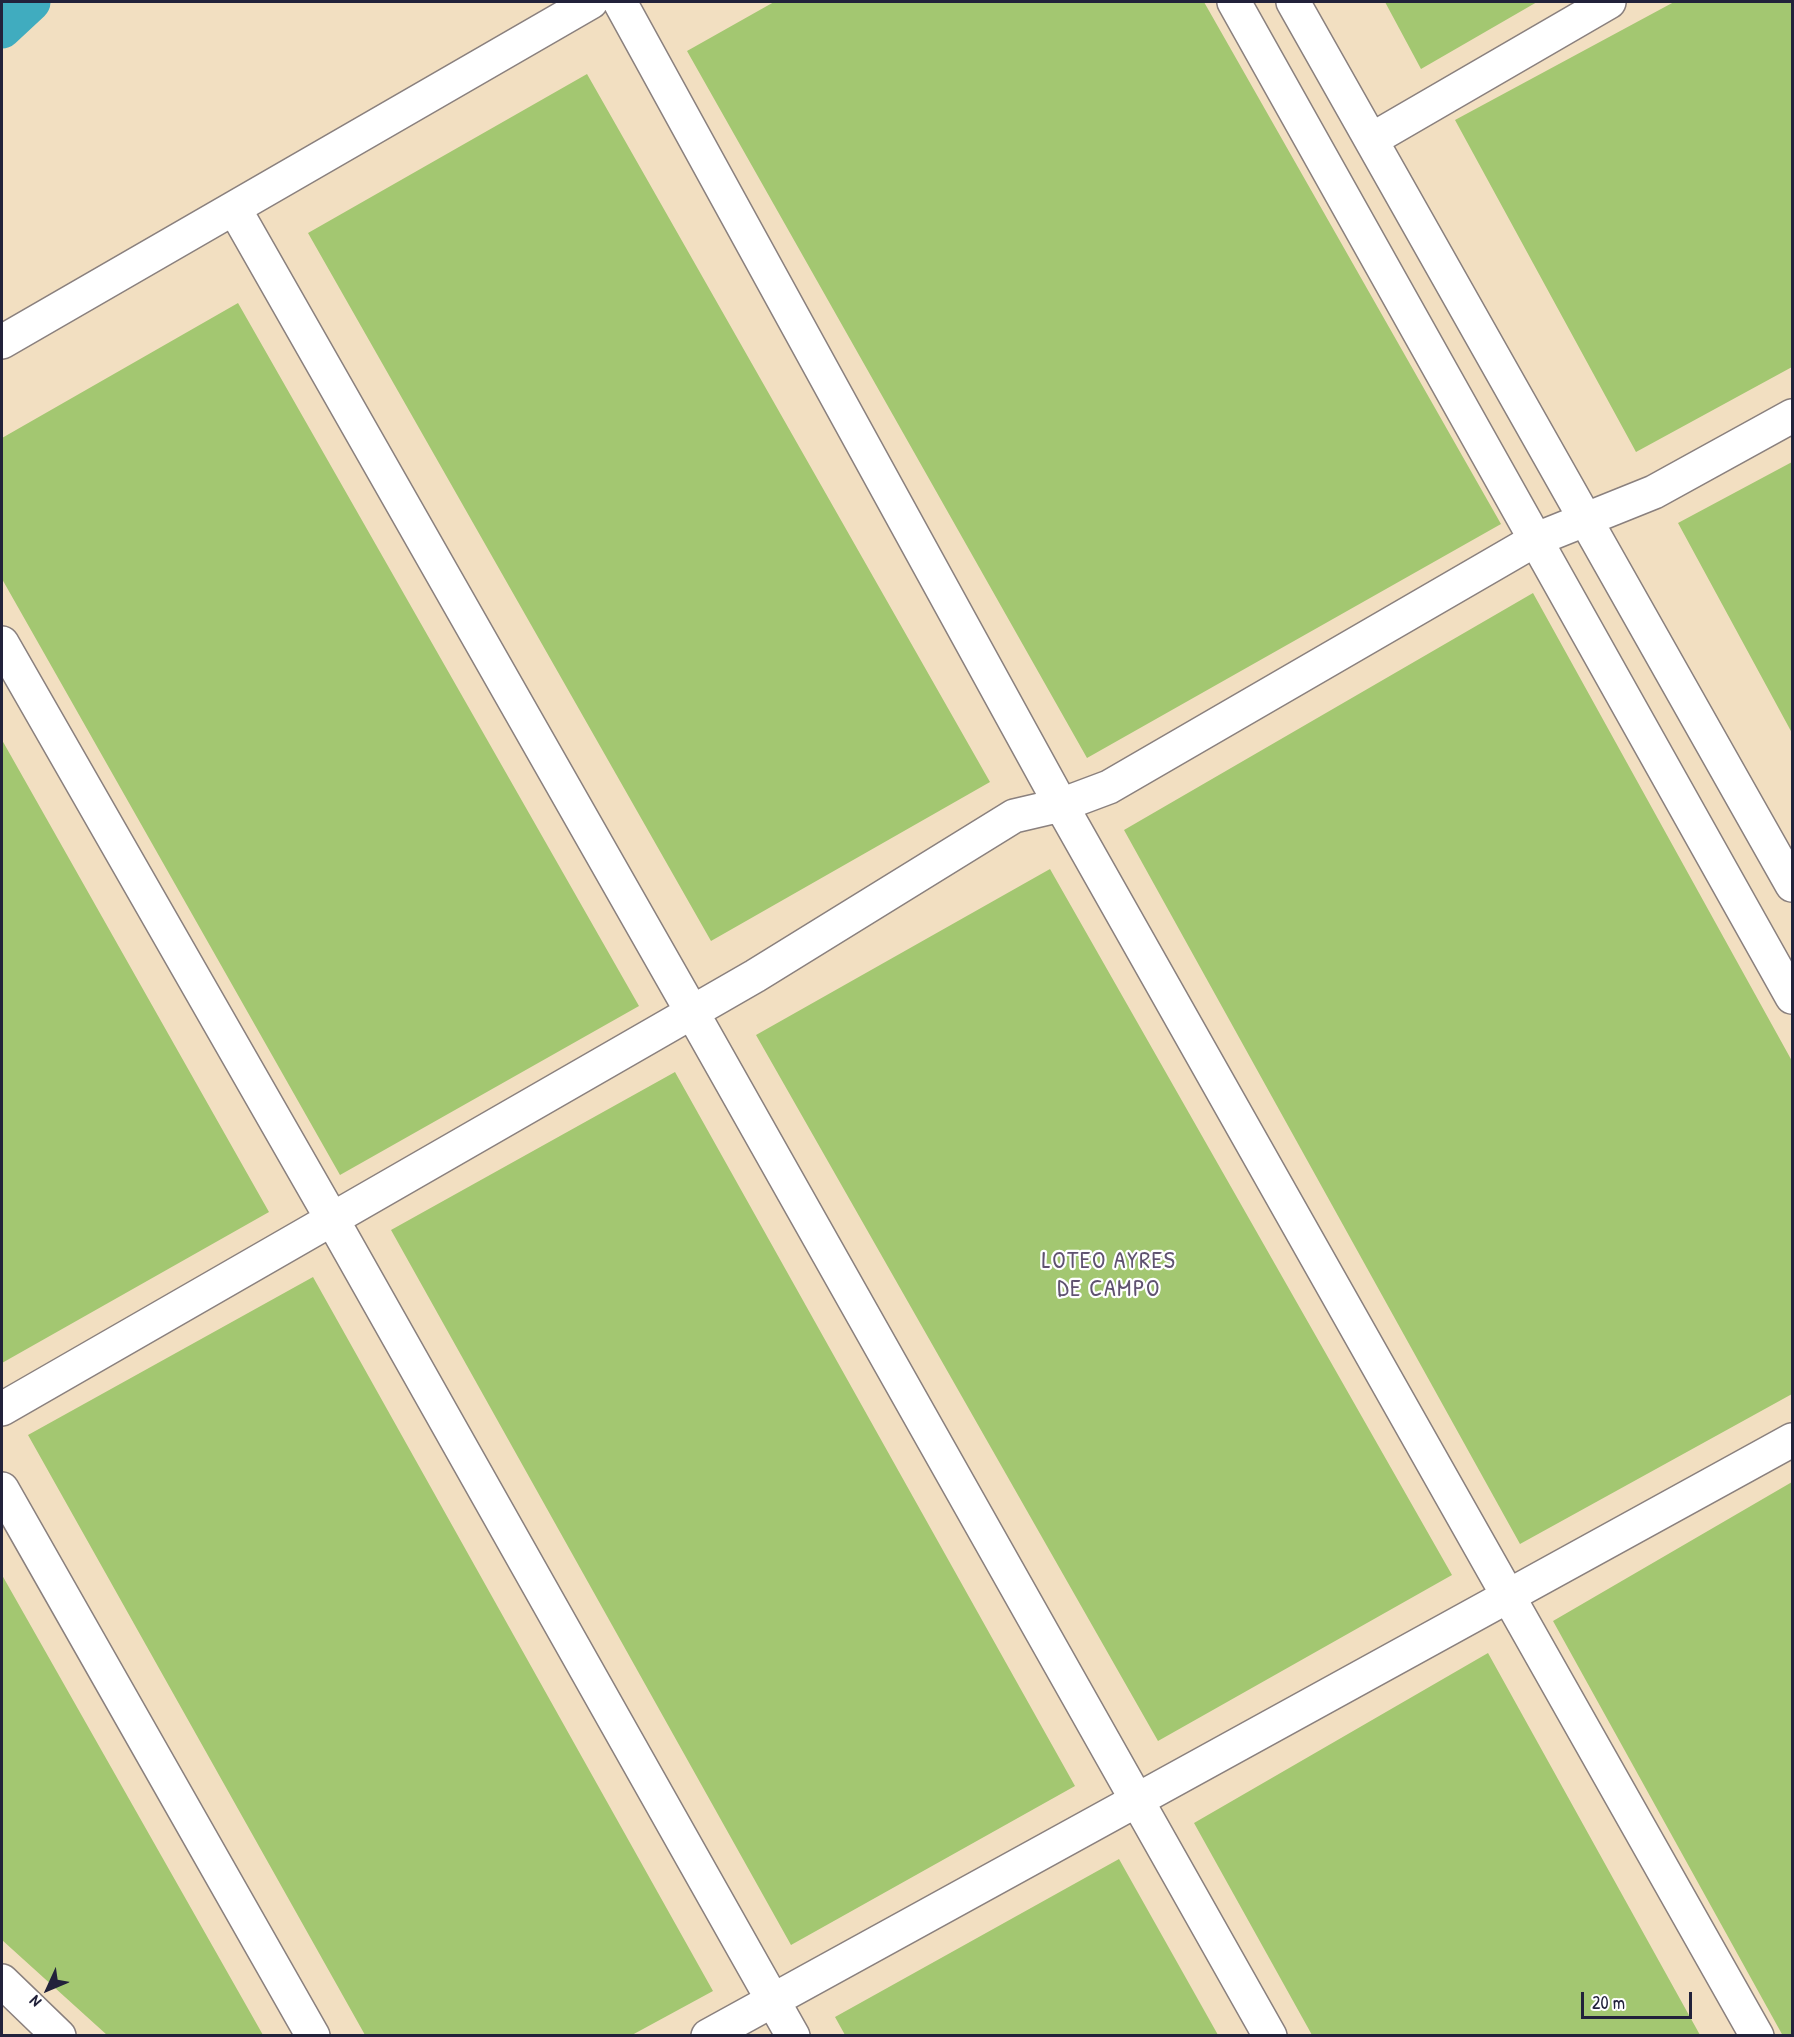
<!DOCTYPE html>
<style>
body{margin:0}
#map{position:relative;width:1794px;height:2037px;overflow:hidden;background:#f2dfc1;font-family:"Patrick Hand",sans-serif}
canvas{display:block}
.frame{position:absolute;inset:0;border:3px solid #22223b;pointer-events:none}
.north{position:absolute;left:18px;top:1959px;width:60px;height:60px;-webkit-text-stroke:4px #fff;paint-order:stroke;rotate:226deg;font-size:16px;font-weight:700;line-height:24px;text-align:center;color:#22223b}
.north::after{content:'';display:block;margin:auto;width:21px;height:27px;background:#22223b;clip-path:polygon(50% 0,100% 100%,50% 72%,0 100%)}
.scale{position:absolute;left:1581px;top:1992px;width:111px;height:27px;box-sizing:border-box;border:3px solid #22223b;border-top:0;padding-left:8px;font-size:18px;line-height:21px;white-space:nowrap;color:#22223b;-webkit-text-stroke:4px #fff;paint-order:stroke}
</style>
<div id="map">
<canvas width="1794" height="2037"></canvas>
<div class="frame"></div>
<div class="north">N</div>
<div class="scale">20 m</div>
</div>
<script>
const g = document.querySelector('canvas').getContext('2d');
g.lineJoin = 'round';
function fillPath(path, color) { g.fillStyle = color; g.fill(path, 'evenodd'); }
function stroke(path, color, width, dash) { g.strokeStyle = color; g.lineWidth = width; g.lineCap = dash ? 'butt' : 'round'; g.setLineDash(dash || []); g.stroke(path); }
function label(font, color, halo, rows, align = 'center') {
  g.font = font + ' "Patrick Hand",sans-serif'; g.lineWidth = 4.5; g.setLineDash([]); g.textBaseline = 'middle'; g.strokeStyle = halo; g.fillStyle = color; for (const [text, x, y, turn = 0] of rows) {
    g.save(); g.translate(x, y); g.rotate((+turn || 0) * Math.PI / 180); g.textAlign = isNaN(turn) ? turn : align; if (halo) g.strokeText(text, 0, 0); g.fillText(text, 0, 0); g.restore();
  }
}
const green = new Path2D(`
 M774,2H1204L1501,524L1087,758L687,51Z
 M1385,2H1537L1421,69Z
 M1674,2H1792V367L1636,452L1455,120Z
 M587,74L990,782L711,941L308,233Z
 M238,303L639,1006L340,1175L2,579V438Z
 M1792,462V733L1678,523Z
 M1533,593L1792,1061V1394L1520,1544L1124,830Z
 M2,740L269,1212L2,1363Z
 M1050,869L1452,1575L1158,1741L756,1035Z
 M675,1072L1075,1786L791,1945L391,1230Z
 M313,1277L713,1991L632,2035H365L28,1435Z
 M1792,1482V2035L1783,2036L1553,1621Z
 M2,1575L263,2035H107L2,1940Z
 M1488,1653L1700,2035H1312L1194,1823Z
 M1119,1859L1218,2035H845L835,2017Z`);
const canal = new Path2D(`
 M2,29L31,2`);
const minor = new Path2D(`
 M620,2L1061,805L1757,2036
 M1234,2L1792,997
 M1293,2L1792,885
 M1371,140L1609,2
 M234,208L692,1012L1270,2036
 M2,342L591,2
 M2,643L332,1219L793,2036
 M2,1409L755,976L1014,816L1061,805L1109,787L1537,539L1654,492L1792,416
 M2,1489L313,2036
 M2,1981L59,2036
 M708,2036L1792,1440`);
const neighbourhoodNames = [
 ["LOTEO AYRES",1109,1262],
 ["DE CAMPO",1109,1290]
];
fillPath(green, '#a3c771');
stroke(canal, '#40acbf', 39);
stroke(minor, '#8a807e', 36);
stroke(minor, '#fff', 33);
g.letterSpacing = '1.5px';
label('24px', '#5f5270', '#fff', neighbourhoodNames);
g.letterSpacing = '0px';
</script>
